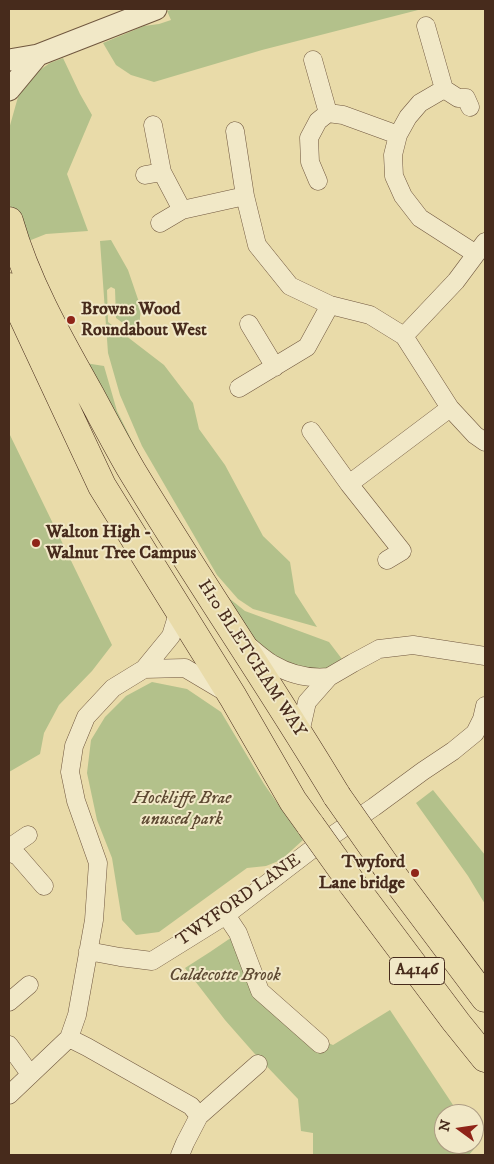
<!DOCTYPE html>
<style>
body{margin:0}
#map{position:relative;width:494px;height:1164px;overflow:hidden;background:#e9dba9;font-family:"IM FELL DW Pica",serif}
canvas{display:block}
.frame{position:absolute;inset:0;border:10px solid #472b1c;pointer-events:none}
.north{position:absolute;left:434px;top:1104px;width:50px;height:50px;box-sizing:border-box;background:#f1e8c7;border:1px solid #ad9c83;border-radius:50%;rotate:284deg;font-size:14px;font-weight:700;line-height:20px;text-align:center;color:#472b1c}
.north::after{content:'';display:block;margin:auto;width:18px;height:22px;background:#8f2418;clip-path:polygon(50% 0,100% 100%,50% 72%,0 100%)}
</style>
<div id="map">
<canvas width="494" height="1164"></canvas>
<div class="frame"></div>
<div class="north">N</div>
</div>
<script>
const g = document.querySelector('canvas').getContext('2d');
g.lineJoin = 'round';
function fillPath(path, color) { g.fillStyle = color; g.fill(path, 'evenodd'); }
function stroke(path, color, width, dash) { g.strokeStyle = color; g.lineWidth = width; g.lineCap = dash ? 'butt' : 'round'; g.setLineDash(dash || []); g.stroke(path); }
function label(font, color, halo, rows, align = 'center') {
  g.font = font + ' "IM FELL DW Pica",serif'; g.lineWidth = 4; g.setLineDash([]); g.textBaseline = 'middle'; g.strokeStyle = halo; g.fillStyle = color; for (const [text, x, y, turn = 0] of rows) {
    g.save(); g.translate(x, y); g.rotate((+turn || 0) * Math.PI / 180); g.textAlign = isNaN(turn) ? turn : align; if (halo) g.strokeText(text, 0, 0); g.fillText(text, 0, 0); g.restore();
  }
}
const green = new Path2D(`
 M174,9H422L262,50L154,82L131,75L116,65L103,43L144,26L159,24L171,20L167,11Z
 M63,58L80,94L92,115L67,174L88,231L46,234L21,244L10,205L9,184V129L18,97L31,76L50,63Z
 M111,240L128,270L141,308L139,327L131,329L116,318L115,289L111,287L107,290L108,322L164,365L193,403L199,429L225,465L263,536L290,562L295,593L317,627L253,609L238,599L217,575L142,446L120,395L108,353L100,241Z
 M85,363L104,366L117,411L143,463L210,576L230,599L245,611L329,642L345,663L333,670L279,666L242,632Z
 M9,433L112,645L92,671L59,705L44,733L40,754L9,772Z
 M152,682L187,689L221,712L264,784L303,840L281,860L266,866L247,868L159,932L136,935L122,920L112,858L97,820L87,773L91,740L105,717L126,696Z
 M433,790L485,855V904L468,876L416,803Z
 M238,933L260,991L323,1041L333,1045L390,1010L459,1114H444V1144H474V1137L478,1144L469,1155H313V1133L301,1131L298,1099L254,1053L225,1020L185,968L210,952Z`);
const minor = new Path2D(`
 M426,26L444,89L458,98H466L470,107
 M313,60L328,113
 M444,89L420,103L408,117L398,135L393,155L394,176L403,196L420,218L476,254
 M153,125L162,172L182,210
 M235,131L245,196L257,245L290,286L330,305L370,315L404,336L450,408L475,435L485,442
 M145,175L162,172
 M318,181L310,162L309,138L318,121L328,113L343,115L398,135
 M160,223L182,210L245,196
 M249,324L275,367
 M404,336L456,281L485,242
 M239,388L307,347L330,305
 M311,431L349,484L402,551L387,560
 M349,484L450,408
 M250,647C257,653 264,659 272,664C289,674 309,679 329,677
 M144,669L185,668L227,693
 M300,733L307,702L329,677L353,663L379,649L413,645L485,656
 M9,848L28,835
 M9,852L18,856L44,886
 M226,915L238,933L260,991L320,1044
 M88,951L120,957L152,961L226,915L311,850L374,807L423,771L453,751L475,733L482,719L485,706
 M9,1002L29,985
 M69,1038L87,1047L191,1106L199,1116
 M9,1045L30,1074
 M9,1095L69,1038L77,1015L94,920L98,863L76,801L70,772L74,746L86,717L113,688L144,669L171,636L179,610
 M180,1155L185,1143L199,1116L258,1064`);
const tertiary = new Path2D(`
 M9,60L38,55L156,9
 M9,90L38,55`);
const trunk = new Path2D(`
 M9,221C27,284 60,341 92,398C105,422 118,447 132,471C198,580 271,686 337,796
 M9,287L102,486L233,697L293,801L311,826
 M386,866L485,998
 M351,882L456,1022L485,1058`);
const trunkBridge = new Path2D(`
 M337,796L386,866
 M311,826L351,882`);
const markers = [
 [71,320,5,"#8f2418"],
 [36,543,5,"#8f2418"],
 [415,873,5,"#8f2418"]
];
const shields = [
 [417,971,55]
];
const shieldNames = [
 ["A4146",417,971]
];
const poiNames = [
 ["Browns Wood",81,310],
 ["Roundabout West",81,331],
 ["Walton High -",46,533],
 ["Walnut Tree Campus",46,554],
 ["Twyford",405,863,"right"],
 ["Lane bridge",405,884,"right"]
];
const streetNames = [
 ["H10 BLETCHAM WAY",251,659,57],
 ["TWYFORD LANE",239,901,-35]
];
const parkNames = [
 ["Hockliffe Brae",182,799],
 ["unused park",182,820],
 ["Caldecotte Brook",225,976]
];
fillPath(green, '#b3c18b');
stroke(minor, '#70573f', 19);
stroke(tertiary, '#70573f', 23);
stroke(trunk, '#472b1c', 29);
stroke(minor, '#f1e8c7', 18);
stroke(tertiary, '#f1e8c7', 21);
stroke(trunk, '#e9dba9', 28);
stroke(trunkBridge, '#472b1c', 29, []);
stroke(trunkBridge, '#e9dba9', 28);
for (const [x, y, r, color] of markers) { const dot = new Path2D(); dot.arc(x, y, r, 0, 2 * Math.PI); g.fillStyle = color; g.fill(dot); stroke(dot, '#f1e8c7', 2); }
for (const [x, y, w] of shields) { const box = new Path2D(); box.roundRect(x - w / 2, y - 13.5, w, 27, 4); g.fillStyle = '#f1e8c7'; g.fill(box); stroke(box, '#472b1c', 1); }
label('bold 16px', '#472b1c', null, shieldNames);
label('bold 18px', '#472b1c', '#f1e8c7', poiNames, 'left');
label('18px', '#472b1c', '#f1e8c7', streetNames);
label('italic 18px', '#5d4932', '#f1e8c7', parkNames);
</script>
